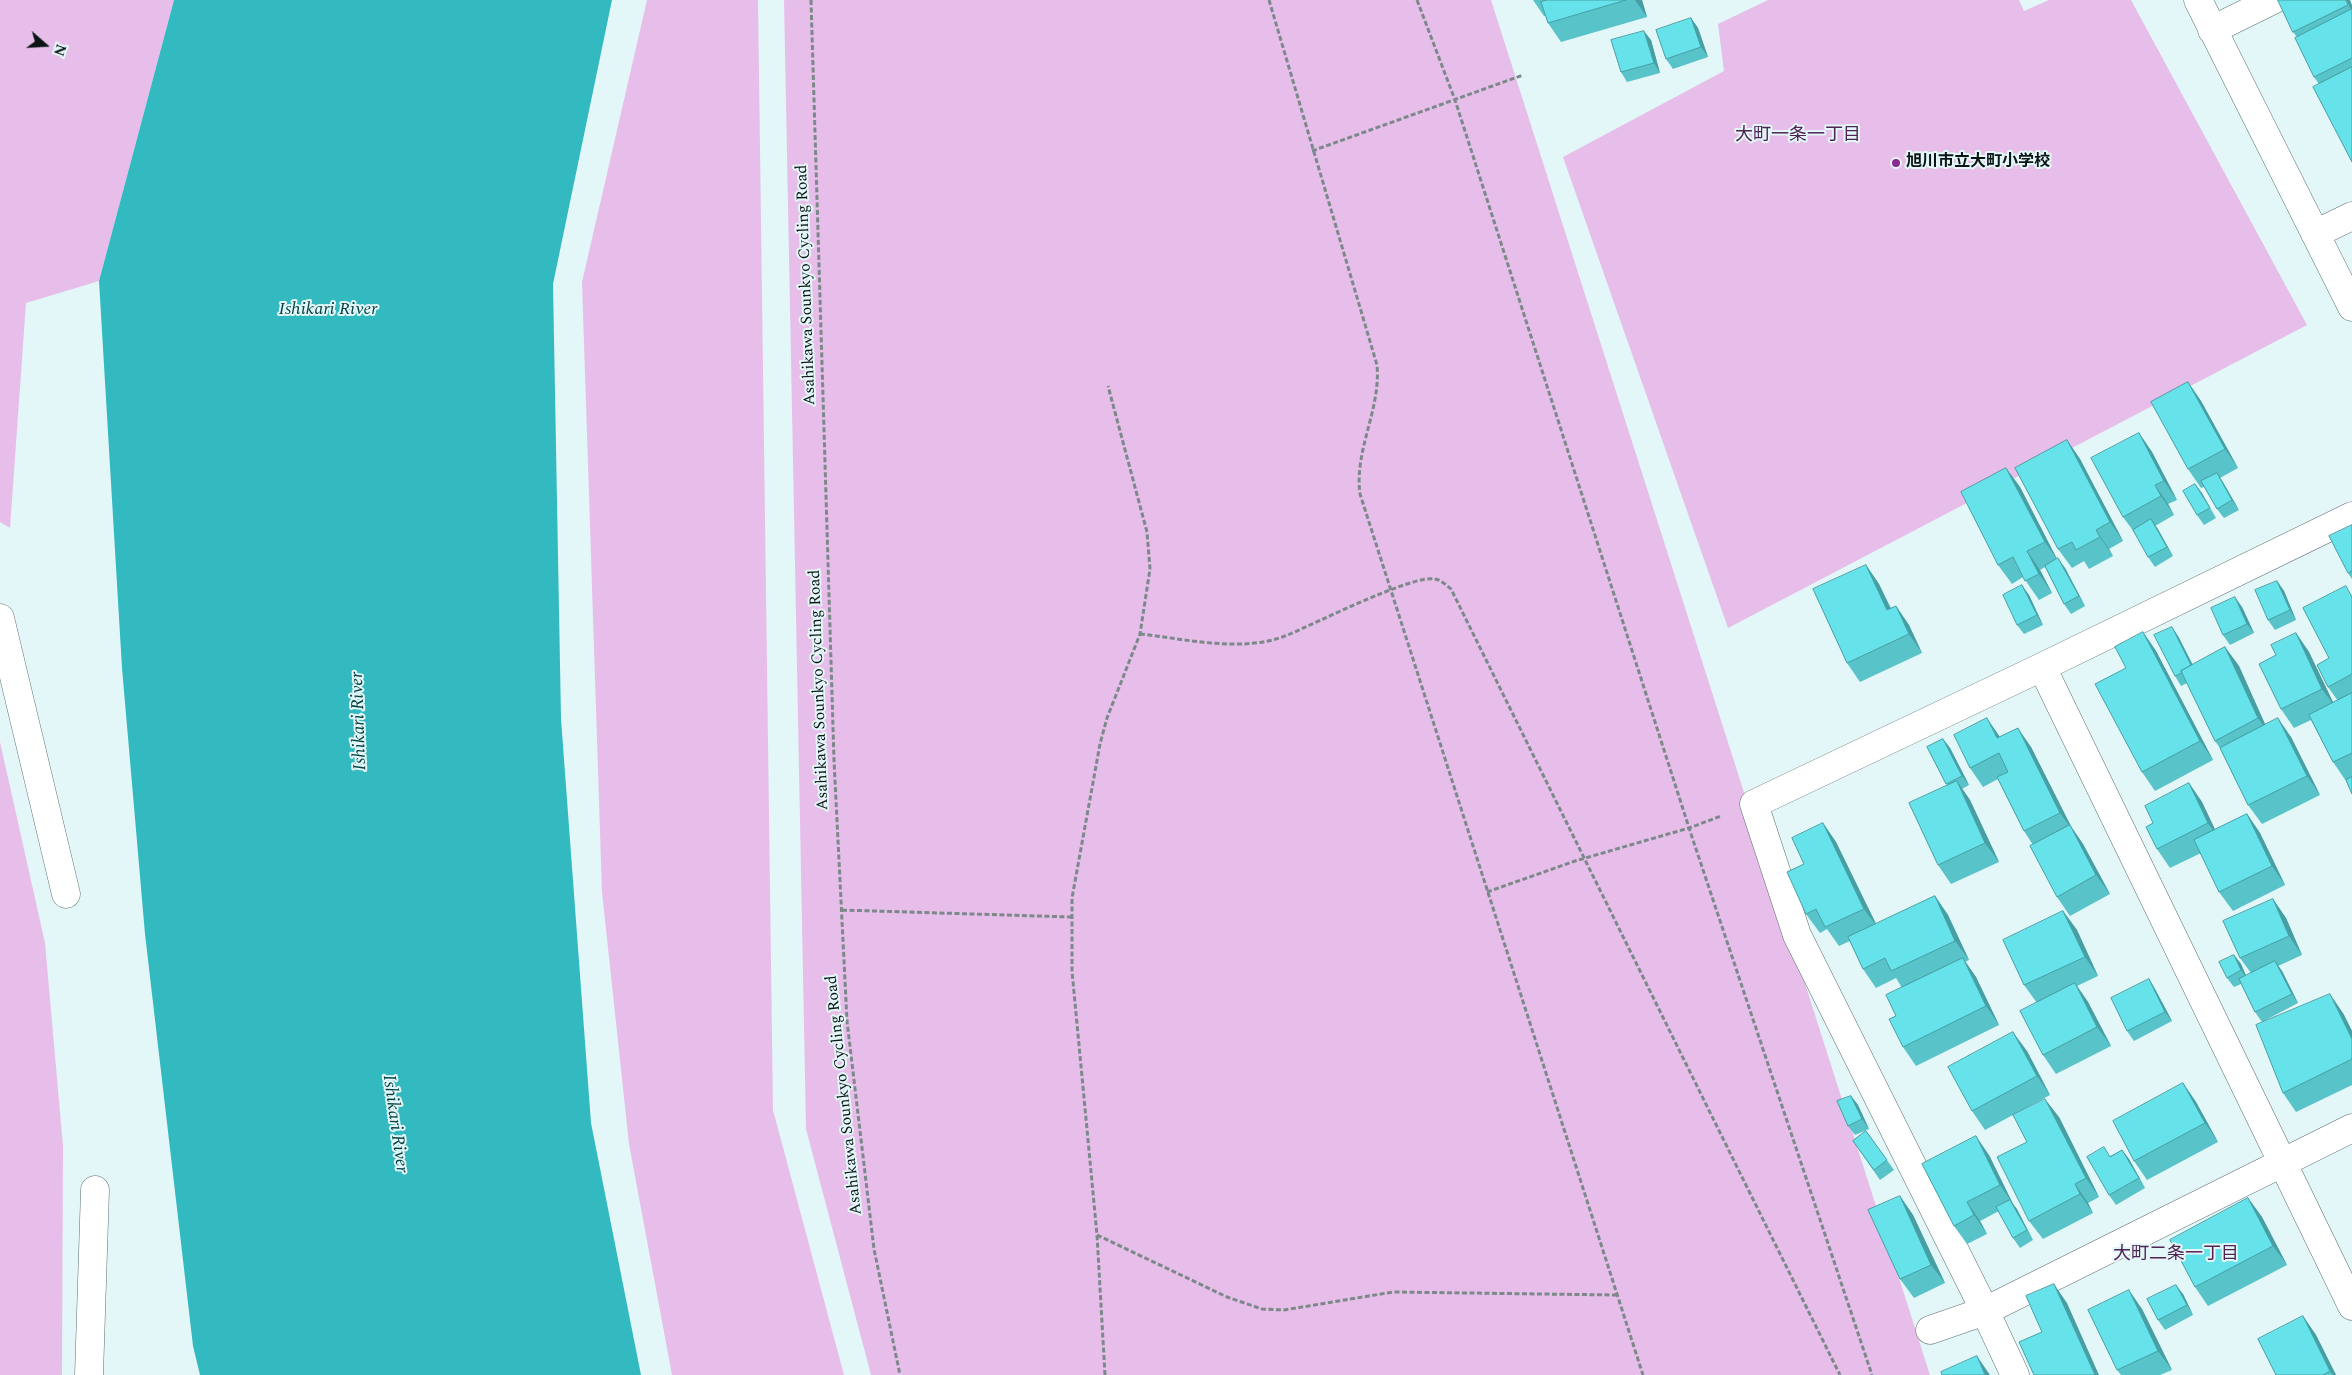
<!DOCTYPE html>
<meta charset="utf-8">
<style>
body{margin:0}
#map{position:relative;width:2352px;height:1375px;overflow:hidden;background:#e3f7f8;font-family:Spectral,serif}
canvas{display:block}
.north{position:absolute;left:20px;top:20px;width:50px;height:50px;-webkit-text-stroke:4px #e3f7f8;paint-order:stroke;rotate:109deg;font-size:14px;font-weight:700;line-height:20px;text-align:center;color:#0d1415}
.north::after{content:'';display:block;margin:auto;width:18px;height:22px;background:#0d1415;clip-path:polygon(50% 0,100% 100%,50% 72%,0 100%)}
</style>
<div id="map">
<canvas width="2352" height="1375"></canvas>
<div class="north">N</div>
</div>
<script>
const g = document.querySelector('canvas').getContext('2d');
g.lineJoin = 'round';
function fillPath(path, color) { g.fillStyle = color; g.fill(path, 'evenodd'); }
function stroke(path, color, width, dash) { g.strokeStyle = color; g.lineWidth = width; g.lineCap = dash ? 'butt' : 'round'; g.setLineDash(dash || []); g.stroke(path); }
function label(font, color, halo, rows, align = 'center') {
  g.font = font + ' Spectral,"Noto Sans JP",serif'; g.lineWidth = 4; g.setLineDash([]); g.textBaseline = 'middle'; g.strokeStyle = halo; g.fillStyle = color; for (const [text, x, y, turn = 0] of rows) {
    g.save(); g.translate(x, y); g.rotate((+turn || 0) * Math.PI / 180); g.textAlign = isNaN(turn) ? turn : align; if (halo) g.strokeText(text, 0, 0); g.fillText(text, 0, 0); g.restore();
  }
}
const green = new Path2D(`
 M0,0H174L99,281L26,303L10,528L0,522Z
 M647,0H758L773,1110L844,1375H672L629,1144L602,892L582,282Z
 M784,0H1491L1930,1375H871L806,1129Z
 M1768,0H2019L2024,11L2049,0H2131L2307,325L1728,628L1563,157L1724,71L1718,24Z
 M0,742L45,943L63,1146L62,1375H0Z`);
const water = new Path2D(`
 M174,0H612L553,284L561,719L591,1123L641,1375H200L193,1346L145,934L122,668L99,281Z`);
const path = new Path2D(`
 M811,0L834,760L847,1021L874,1249L900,1375
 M1269,0L1377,365C1381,410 1354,450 1360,494L1643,1375
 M1417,0L1455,100L1692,837L1872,1375
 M1312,151L1523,75
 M1140,634C1187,639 1245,654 1290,634C1316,623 1414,574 1435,579C1441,580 1446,585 1451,589L1840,1375
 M1487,892L1575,861L1689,828L1721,816
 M842,910L1071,917
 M1097,1235L1227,1297L1262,1309L1284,1310L1393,1292L1617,1295
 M1105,1375L1097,1235L1072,971V898L1100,744L1107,718L1140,634L1150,569L1147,532L1108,386`);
const minor = new Path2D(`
 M2198,0L2352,307
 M2212,30L2273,0
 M2315,234L2352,216
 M0,618L66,894
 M2042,667L2352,1306
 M1930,1330L1985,1311L2352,1128
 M89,1375L95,1190
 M2015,1375L1985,1311L1797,935L1754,804L2042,667L2352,516`);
const wall = new Path2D(`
 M1533,0H1642L1647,17L1561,42L1548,23L1546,16H1544Z
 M2278,0L2352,5V162L2319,84L2314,77L2297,37L2293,32Z
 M1691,18L1698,28L1708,57L1673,69L1666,59Z
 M1651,40L1660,73L1627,82L1621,72Z
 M2188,382L2201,401L2238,468L2220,478L2239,510L2224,518L2217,509L2204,487L2201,488L2188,469Z
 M2139,433L2152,452L2177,500L2168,504L2174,515L2155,526L2173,556L2155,567L2148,557L2137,536L2123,517Z
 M2067,440L2080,459L2123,541L2109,549L2113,556L2089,569L2084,561L2072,568L2058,549Z
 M2006,468L2020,487L2057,559L2065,568L2085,606L2071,614L2064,604L2045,567L2040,570L2052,593L2039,600L2023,577L2012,584L1998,565Z
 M2195,484L2216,518L2204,525L2197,515Z
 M2352,525V579L2348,573Z
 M1866,565L1879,584L1891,608L1896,606L1909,625L1922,653L1860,682L1847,663Z
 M2277,581L2284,591L2296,620L2275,630L2268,620Z
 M2352,594V794L2346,781L2333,762L2311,720L2294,728L2281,709L2276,655L2296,633L2309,652L2333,703L2338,701L2328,687L2329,658Z
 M2029,595L2043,625L2024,634L2017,625Z
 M2242,607L2254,633L2230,645L2223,635Z
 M2143,632L2156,651L2213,760L2155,791L2142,772L2126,668Z
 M2178,636L2193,665L2225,647L2239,666L2265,725L2291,737L2320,795L2262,824L2248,805L2220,748L2215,741L2187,683L2181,686L2175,676Z
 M2000,736L2031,747L2070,825L2083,844L2110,894L2070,916L2057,897L2033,845L2024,831L1998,779L1983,787L1970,768Z
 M1943,739L1950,748L1969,785L1962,789L1970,800L1999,862L1951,884L1938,865L1947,785L1927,747Z
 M2189,783L2202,802L2215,830L2247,814L2260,833L2285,885L2233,911L2219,892L2201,853L2170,868L2157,849L2153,823Z
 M1823,823L1836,842L1876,924L1935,896L1948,915L1969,960L1965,962L1976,977L1999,1025L1916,1066L1903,1047L1896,1016L1902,988L1896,978L1876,988L1863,969L1850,941L1839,946L1827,929L1820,933L1806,914L1804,864Z
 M2273,899L2286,918L2302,955L2278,966L2282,971L2298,1003L2262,1022L2255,1012L2241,984L2234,987L2227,978L2234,955L2241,964L2246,976L2251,973L2240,958Z
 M2063,911L2077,930L2098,976L2077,986L2088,1002L2111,1046L2056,1074L2043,1055L2037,1003L2024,985Z
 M2149,979L2155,989L2172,1021L2134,1041L2127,1031Z
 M2343,1013L2352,1031V1085L2296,1112L2283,1093Z
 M2027,1051L2050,1095L1985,1130L1972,1111Z
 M2183,1083L2196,1102L2218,1142L2147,1180L2134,1161Z
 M1851,1096L1858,1105L1869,1129L1855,1135L1848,1126Z
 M2059,1117L2099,1197L2088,1203L2093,1213L2043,1239L2029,1221Z
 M1866,1131L1894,1170L1880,1180L1853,1141Z
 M2122,1150L2129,1159L2145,1188L2116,1205L2109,1195L2110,1156Z
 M1989,1155L2013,1204L2033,1240L2020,1248L2013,1238L1999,1211L1980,1221L1987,1234L1967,1244L1954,1226Z
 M1900,1196L1913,1215L1945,1283L1914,1298L1900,1279Z
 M2248,1198L2262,1217L2287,1265L2208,1306L2195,1287Z
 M2183,1294L2193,1315L2165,1330L2158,1320Z
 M2142,1309L2172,1370L2160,1375H2121L2117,1370Z
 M2303,1316L2316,1335L2336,1375H2276Z`);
const shadedWall = new Path2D(`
 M1635,0H1642L1647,17Z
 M2346,0H2350L2352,5V11Z
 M1691,18L1698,28L1708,57L1701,47Z
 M1644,31L1651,40L1660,73L1654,63Z
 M2188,382L2201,401L2238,468L2225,449Z
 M2139,433L2152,452L2177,500L2164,481Z
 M2067,440L2080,459L2123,541L2110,522Z
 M2006,468L2020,487L2058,561L2045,542Z
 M2217,473L2223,482L2239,510L2232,500Z
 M2195,484L2202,493L2216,518L2210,508Z
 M2155,485L2168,504L2174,515L2161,496Z
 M2151,519L2158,529L2173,556L2167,547Z
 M2096,530L2109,549L2113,556L2100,537Z
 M2027,551L2040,570L2052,593L2039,574Z
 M2058,558L2065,568L2085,606L2079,596Z
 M1866,565L1879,584L1900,629L1887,610Z
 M2277,581L2284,591L2296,620L2290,610Z
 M2022,585L2029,595L2043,625L2037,615Z
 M2235,597L2242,607L2254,633L2247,624Z
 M1896,606L1909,625L1922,653L1909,634Z
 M2172,627L2178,636L2199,678L2192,668Z
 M2143,632L2156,651L2213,760L2200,741Z
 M2296,633L2309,652L2336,708L2322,689Z
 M2225,647L2239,666L2271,737L2258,718Z
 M1987,718L2000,737L1997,738Z
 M2278,718L2291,737L2320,795L2307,776Z
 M2018,728L2031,747L2074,832L2060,813Z
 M1943,739L1950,748L1969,785L1962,776Z
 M1957,781L1970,800L1999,862L1985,843Z
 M2189,783L2202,802L2221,842L2208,823Z
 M2247,814L2260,833L2285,885L2272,866Z
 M1823,823L1836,842L1878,928L1864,909Z
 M2070,825L2083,844L2110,894L2096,875Z
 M1935,896L1948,915L1969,960L1955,941Z
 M2273,899L2286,918L2302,955L2289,936Z
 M2063,911L2077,930L2098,976L2085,957Z
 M2234,955L2241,964L2248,980L2241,970Z
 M1963,958L1976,977L1999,1025L1986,1006Z
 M2275,961L2282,971L2298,1003L2292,994Z
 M2149,979L2155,989L2172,1021L2165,1012Z
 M2075,983L2088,1002L2111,1046L2097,1027Z
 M2330,994L2343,1013L2352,1031V1039Z
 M2013,1032L2027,1051L2050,1095L2037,1076Z
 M2183,1083L2196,1102L2218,1142L2205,1123Z
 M1851,1096L1858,1105L1869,1129L1862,1119Z
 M2045,1099L2059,1117L2099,1197L2086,1178Z
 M1976,1136L1989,1155L2013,1204L2000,1185Z
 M2122,1150L2129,1159L2145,1188L2139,1178Z
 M2075,1184L2088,1203L2093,1213L2080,1194Z
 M1900,1196L1913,1215L1945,1283L1931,1265Z
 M2248,1198L2262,1217L2287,1265L2273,1246Z
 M2010,1200L2017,1209L2033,1240L2027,1230Z
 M1967,1202L1980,1221L1987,1234L1974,1215Z
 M2054,1284L2067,1303L2099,1375H2095Z
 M2176,1285L2183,1294L2193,1315L2187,1305Z
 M2129,1290L2142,1309L2172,1370L2158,1351Z
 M2303,1316L2316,1335L2336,1375H2333L2330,1371Z
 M1977,1356L1990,1375H1985Z`);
const building = new Path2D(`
 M1547,0H1626L1548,23L1541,2Z
 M2278,0H2346L2348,5L2293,32Z
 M2352,9V58L2314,77L2295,38Z
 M1691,18L1701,47L1666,59L1656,30Z
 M1644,31L1654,63L1621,72L1611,40Z
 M2352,67V162L2313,87Z
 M2188,382L2225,449L2188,469L2151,402Z
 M2139,433L2164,481L2155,485L2161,496L2123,517L2091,458Z
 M2067,440L2110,522L2096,530L2100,537L2076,550L2072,542L2058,549L2015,468Z
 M2006,468L2045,542L2027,551L2039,574L2025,581L2013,557L1998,565L1961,492Z
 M2217,473L2232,500L2217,509L2201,481Z
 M2195,484L2210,508L2197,515L2183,491Z
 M2151,519L2167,547L2148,557L2133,530Z
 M2352,525V571L2348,573L2329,536Z
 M2058,558L2079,596L2064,604L2045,566Z
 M1866,565L1887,610L1896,606L1909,634L1847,663L1813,589Z
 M2277,581L2290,610L2268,620L2255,590Z
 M2022,585L2037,615L2017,625L2003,595Z
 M2346,586L2352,597V674L2328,687L2317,665L2329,658L2303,608Z
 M2235,597L2247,624L2223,635L2211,608Z
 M2172,627L2191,665L2181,671L2182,673L2175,676L2154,635Z
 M2143,632L2200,741L2142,772L2095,684L2126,668L2115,647Z
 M2296,633L2322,689L2281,709L2259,664L2276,655L2271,645Z
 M2225,647L2258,718L2215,741L2181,671Z
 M2352,693V753L2333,762L2309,715Z
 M1987,718L1997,738L2018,728L2060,813L2024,831L1997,777L2008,772L1999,753L1970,768L1954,735Z
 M2278,718L2307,776L2248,805L2220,748Z
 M1943,739L1962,776L1946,784L1927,747Z
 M2352,777V794L2346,780Z
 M1957,781L1985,843L1938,865L1909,803Z
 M2189,783L2208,823L2157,849L2146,827L2153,823L2145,806Z
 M2247,814L2272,866L2219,892L2194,840Z
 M1823,823L1864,909L1825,927L1816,909L1806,914L1787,872L1804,864L1792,838Z
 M2070,825L2096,875L2057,897L2030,846Z
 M1935,896L1955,941L1891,971L1885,958L1863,969L1848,937Z
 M2273,899L2289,936L2240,958L2223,921Z
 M2063,911L2085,957L2024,985L2003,940Z
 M2234,955L2241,970L2227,978L2219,962Z
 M1963,958L1986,1006L1903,1047L1889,1019L1896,1016L1886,995Z
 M2275,961L2292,994L2255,1012L2239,979Z
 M2149,979L2165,1012L2127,1031L2111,998Z
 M2075,983L2097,1027L2043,1055L2020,1011Z
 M2330,994L2352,1039V1059L2283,1093L2256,1025Z
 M2013,1032L2037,1076L1972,1111L1948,1067Z
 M2183,1083L2205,1123L2134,1161L2113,1121Z
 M1851,1096L1862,1119L1848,1126L1837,1101Z
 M2045,1099L2086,1178L2075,1184L2080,1194L2029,1221L1997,1157L2027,1142L2013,1115Z
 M1866,1131L1887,1160L1874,1170L1853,1141Z
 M1976,1136L2000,1185L1967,1202L1974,1215L1954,1226L1922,1164Z
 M2104,1147L2110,1157L2122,1150L2139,1178L2109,1195L2087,1157Z
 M1900,1196L1931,1265L1900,1279L1868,1210Z
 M2248,1198L2273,1246L2195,1287L2170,1240Z
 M2010,1200L2027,1230L2013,1238L1996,1207Z
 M2054,1284L2095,1375H2034L2019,1342L2042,1332L2026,1296Z
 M2176,1285L2187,1305L2158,1320L2147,1299Z
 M2129,1290L2158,1351L2117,1370L2088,1310Z
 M2303,1316L2330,1371L2323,1375H2276L2258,1339Z
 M1977,1356L1985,1375H1942L1941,1372Z`);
const markers = [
 [1896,163,5,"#8b2991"]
];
const poiNames = [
 ["旭川市立大町小学校",1906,163]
];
const streetNames = [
 ["Asahikawa Sounkyo Cycling Road",807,285,-92],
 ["Asahikawa Sounkyo Cycling Road",820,690,-92],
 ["Asahikawa Sounkyo Cycling Road",845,1095,-96]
];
const neighbourhoodNames = [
 ["大町一条一丁目",1798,136],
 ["大町二条一丁目",2176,1255]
];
const waterNames = [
 ["Ishikari River",328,310],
 ["Ishikari River",360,721,-92],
 ["Ishikari River",394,1124,82]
];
fillPath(green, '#e7bee9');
fillPath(water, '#33b9c0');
stroke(minor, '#5e7071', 29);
stroke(path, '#7c898a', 3, [5, 2.5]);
stroke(minor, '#fff', 28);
fillPath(wall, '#58c3c9');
fillPath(shadedWall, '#479fa4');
fillPath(building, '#66e3ea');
stroke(building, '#479fa4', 1);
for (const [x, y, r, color] of markers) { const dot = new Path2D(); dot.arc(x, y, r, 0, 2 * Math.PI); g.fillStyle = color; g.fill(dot); stroke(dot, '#e3f7f8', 2); }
label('bold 16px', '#0d1415', '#e3f7f8', poiNames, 'left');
label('16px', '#0d1415', '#e3f7f8', streetNames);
label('18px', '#512254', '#e3f7f8', neighbourhoodNames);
label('italic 18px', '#044144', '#e3f7f8', waterNames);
</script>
